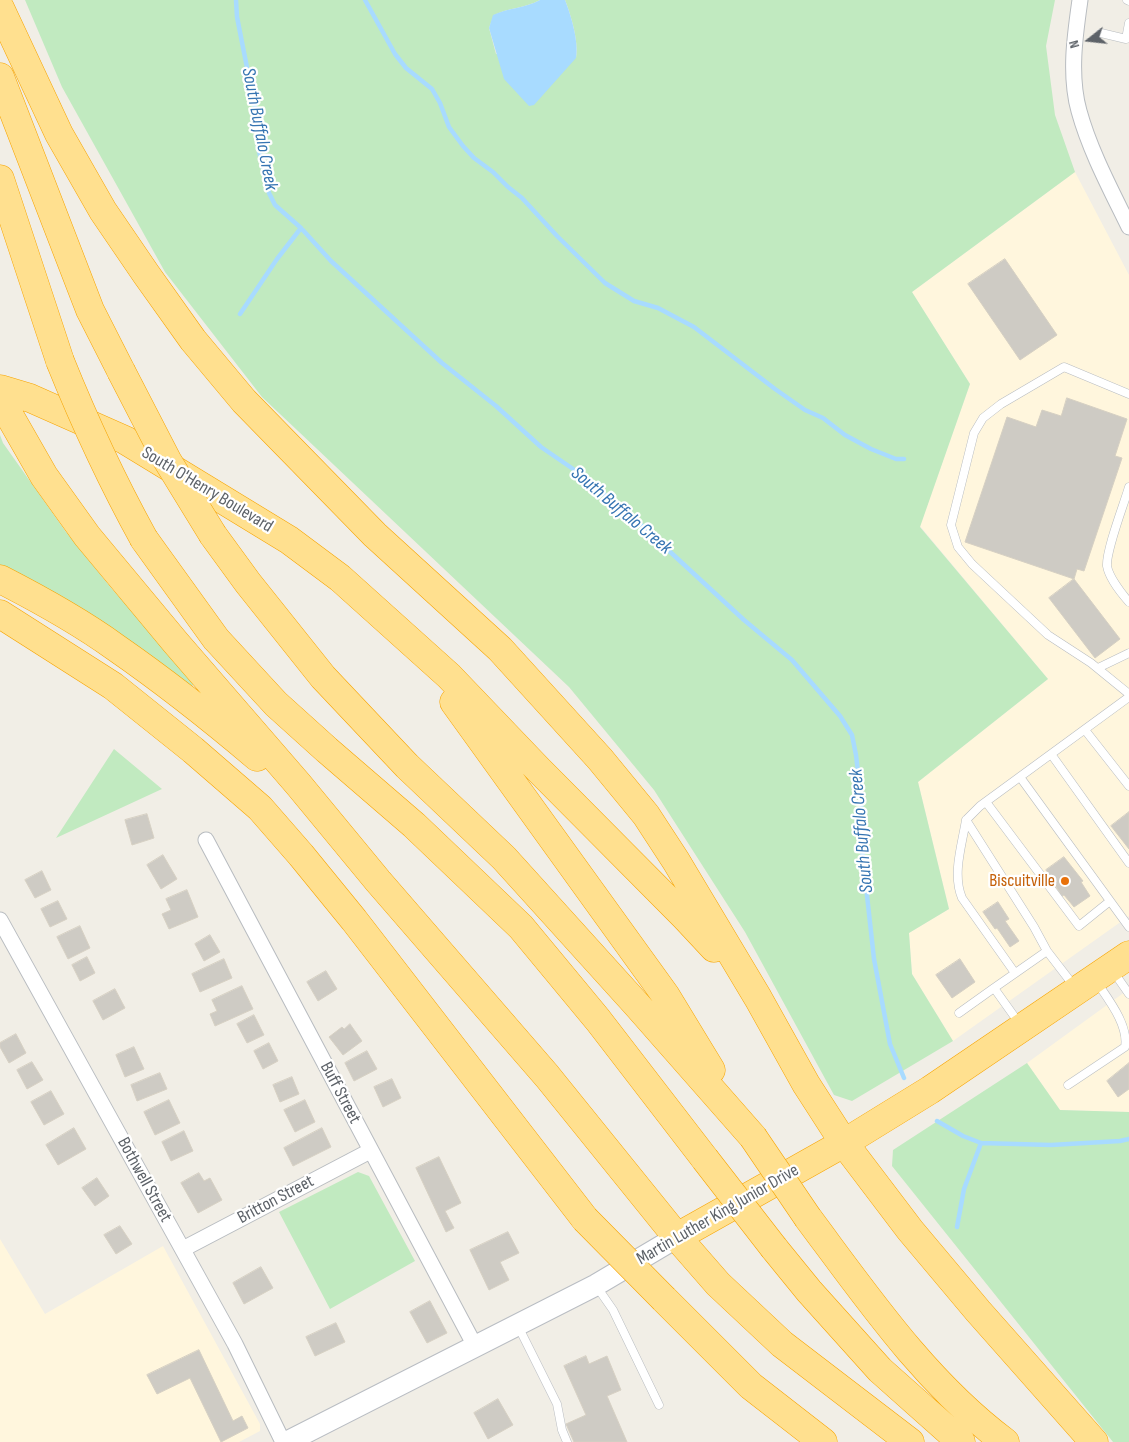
<!DOCTYPE html>
<style>
body{margin:0}
#map{position:relative;width:1129px;height:1442px;overflow:hidden;background:#f1eee6;font-family:"Sofia Sans Condensed",sans-serif}
canvas{display:block}
.north{position:absolute;left:1064px;top:15px;width:50px;height:50px;-webkit-text-stroke:4px #fff;paint-order:stroke;rotate:254deg;font-size:14px;font-weight:700;line-height:20px;text-align:center;color:#5d6268}
.north::after{content:'';display:block;margin:auto;width:18px;height:22px;background:#5d6268;clip-path:polygon(50% 0,100% 100%,50% 72%,0 100%)}
</style>
<div id="map">
<canvas width="1129" height="1442"></canvas>
<div class="north">N</div>
</div>
<script>
const g = document.querySelector('canvas').getContext('2d');
g.lineJoin = 'round';
function fillPath(path, color) { g.fillStyle = color; g.fill(path, 'evenodd'); }
function stroke(path, color, width, dash) { g.strokeStyle = color; g.lineWidth = width; g.lineCap = dash ? 'butt' : 'round'; g.setLineDash(dash || []); g.stroke(path); }
function label(font, color, halo, rows, align = 'center') {
  g.font = font + ' "Sofia Sans Condensed",sans-serif'; g.lineWidth = 4.5; g.setLineDash([]); g.textBaseline = 'middle'; g.strokeStyle = halo; g.fillStyle = color; for (const [text, x, y, turn = 0] of rows) {
    g.save(); g.translate(x, y); g.rotate((+turn || 0) * Math.PI / 180); g.textAlign = isNaN(turn) ? turn : align; if (halo) g.strokeText(text, 0, 0); g.fillText(text, 0, 0); g.restore();
  }
}
const commercial = new Path2D(`
 M1075,172L1129,275V916L953,1041L912,974L909,933L949,909L918,782L1048,679L920,526L970,384L912,292Z
 M1129,989V1112L1060,1110L1027,1063Z
 M0,1239L45,1314L163,1246L260,1424V1431L239,1442H0Z`);
const green = new Path2D(`
 M25,0H540C525,8 508,8 494,15L489,28L496,54L576,58C579,42 571,15 565,0H1055L1046,46L1055,115L1075,172L912,292L970,384L920,527L1048,679L918,782L949,909L909,933L912,974L953,1041L852,1101L834,1095L745,932L654,790L569,687L262,397L165,272L62,87Z
 M0,435L3,443L66,532L112,589L196,683L189,688L0,569Z
 M114,749L162,789L56,838Z
 M1027,1063L1060,1110L1129,1112V1442H1113L892,1166L893,1150Z
 M358,1172L369,1176L415,1261L330,1309L279,1212Z`);
const water = new Path2D(`
 M540,0H565C571,15 579,42 576,58L534,105L529,106L504,79L489,28L493,15C508,8 525,8 540,0Z`);
const stream = new Path2D(`
 M236,0L237,17L256,113L258,147L269,193L275,205L301,228L331,261L442,363L496,406L541,447L576,471L641,525L744,620L792,660L840,716L852,735L856,755L861,798L862,850L874,959L890,1044L904,1078
 M365,0L395,54L406,68L432,89L440,103L449,127L463,146L474,158L493,172L508,187L522,198L557,236L605,283L634,301L658,308L694,327L775,389L805,410L823,418L845,435L871,449L896,459H904
 M240,314L277,259L301,228
 M937,1121L963,1136L981,1143L1051,1145L1120,1141L1129,1139
 M957,1227L964,1189L981,1143`);
const building = new Path2D(`
 M1005,259L1057,335L1020,360L968,284Z
 M1067,398L1127,419L1115,456L1122,458L1084,571L1077,569L1074,579L965,542L1007,417L1036,427L1042,410L1061,416Z
 M1074,579L1120,639L1095,658L1049,598Z
 M1129,812V849L1111,826Z
 M147,814L154,838L132,845L125,820Z
 M163,855L177,879L161,889L147,865Z
 M1064,857L1083,881L1081,882L1090,896L1074,907L1064,895L1062,896L1046,870Z
 M42,871L51,890L35,898L25,880Z
 M187,890L198,917L169,929L162,914L171,910L166,899Z
 M58,901L67,919L50,927L41,909Z
 M998,902L1009,919L1005,921L1019,941L1010,947L997,928L995,929L983,912Z
 M80,926L90,948L68,959L57,937Z
 M210,935L220,952L204,961L195,944Z
 M87,957L95,973L80,981L72,965Z
 M224,959L232,978L200,992L192,974Z
 M960,959L975,982L952,998L936,975Z
 M326,971L337,989L318,1001L307,982Z
 M242,986L253,1009L215,1026L210,1014L217,1011L212,1000Z
 M115,989L125,1008L103,1020L93,1001Z
 M254,1015L264,1035L247,1043L237,1024Z
 M350,1024L362,1041L343,1055L329,1037L342,1027L344,1029Z
 M16,1034L26,1053L9,1063L0,1047V1043Z
 M269,1043L278,1061L263,1069L254,1051Z
 M134,1047L144,1069L125,1077L116,1055Z
 M367,1051L377,1069L354,1081L345,1063Z
 M32,1062L43,1080L27,1089L17,1070Z
 M1129,1063V1089L1118,1097L1107,1081Z
 M160,1073L167,1089L137,1101L131,1085Z
 M292,1077L299,1094L280,1102L273,1085Z
 M392,1079L401,1098L383,1107L374,1087Z
 M51,1091L64,1114L44,1125L31,1102Z
 M169,1100L180,1123L155,1135L144,1112Z
 M305,1100L315,1122L295,1132L284,1110Z
 M74,1128L86,1149L58,1165L46,1145Z
 M322,1128L331,1147L293,1166L284,1148Z
 M184,1131L193,1151L171,1161L162,1142Z
 M439,1157L461,1203L445,1211L454,1228L446,1232L416,1168Z
 M199,1173L204,1181L210,1178L222,1200L198,1213L181,1183Z
 M97,1178L109,1196L95,1206L82,1188Z
 M120,1226L132,1244L116,1254L104,1235Z
 M508,1232L519,1253L500,1262L509,1280L489,1290L470,1250Z
 M261,1267L273,1288L244,1304L233,1283Z
 M430,1301L447,1333L427,1343L410,1312Z
 M336,1323L345,1342L315,1356L306,1337Z
 M199,1350L233,1421L242,1416L248,1428L221,1442L190,1378L157,1394L147,1375Z
 M586,1356L589,1364L607,1356L621,1390L607,1396L627,1442H574L566,1424L586,1415L564,1366Z
 M498,1399L513,1425L488,1439L474,1413Z`);
const lane = new Path2D(`
 M1127,0L1129,1
 M1101,33L1126,39L1129,23
 M1129,394L1064,367L1001,404L983,418L974,433L951,525L958,547L972,564L1048,635L1091,663L1129,694
 M1129,487C1124,504 1106,550 1107,566C1109,577 1121,593 1129,602
 M1098,668L1129,653
 M1085,730L1129,786
 M1051,754L1129,863
 M1020,777L1129,927
 M986,802L1079,926L1110,901
 M966,820C962,845 952,874 962,898L1015,973
 M1113,971L1129,994
 M1074,986L1047,951L1034,927L966,820L980,806L1129,697
 M959,1013L994,988
 M1019,1023L994,988L1047,951
 M1068,1085L1125,1047C1129,1025 1108,999 1096,981
 M597,1287L613,1310L659,1405
 M518,1326L557,1404L562,1430L567,1442`);
const street = new Path2D(`
 M1080,0C1075,35 1069,75 1079,111C1090,151 1111,190 1129,227
 M206,840L475,1346
 M0,920L235,1344L283,1442
 M183,1249L370,1151`);
const secondary = new Path2D(`
 M287,1442L596,1285L677,1237`);
const highway = new Path2D(`
 M0,8L59,134L103,211L146,274L193,340L244,401L375,535L500,649L600,759L646,815L676,861L758,998L806,1084L844,1143L910,1230L978,1311L1094,1442
 M0,77L90,310L121,371
 M0,179L60,361
 M0,389L30,398L125,440L289,540L340,578L449,676L538,769L686,918L714,948
 M0,399L44,476L87,536L176,643L298,784L378,881L547,1076L677,1237L718,1284L782,1344L910,1442
 M213,535L248,583L323,677L407,766L504,858L637,1005L753,1137
 M144,539L216,639L276,704L327,750L414,825L521,927L598,1020L705,1159
 M0,579C39,599 79,621 115,647C164,681 211,718 257,757
 M0,614L113,686L193,750L260,808L301,855L354,920L585,1219
 M454,702L666,996L711,1070
 M808,1218C867,1297 925,1382 1005,1442
 M677,1237L844,1143L930,1090L1129,955
 M774,1248L809,1291L880,1370L961,1442
 M664,1299L751,1386L823,1442`);
const highwayBridge = new Path2D(`
 M60,361C85,423 112,481 144,539
 M121,371L167,460L213,535
 M753,1137L808,1218
 M705,1159L774,1248
 M585,1219L664,1299`);
const markers = [
 [1065,881,5,"#e8710a"]
];
const streetNames = [
 ["South O'Henry Boulevard",207,490,31],
 ["Buff Street",340,1093,62],
 ["Bothwell Street",144,1180,61],
 ["Britton Street",276,1200,-28],
 ["Martin Luther King Junior Drive",718,1215,-30]
];
const foodNames = [
 ["Biscuitville",1055,881]
];
const waterNames = [
 ["South Buffalo Creek",259,129,79],
 ["South Buffalo Creek",621,511,40],
 ["South Buffalo Creek",862,831,-95]
];
fillPath(commercial, '#fff6dd');
fillPath(green, '#c1eac0');
fillPath(water, '#a8dbff');
stroke(stream, '#a8dbff', 4.5);
fillPath(building, '#cecbc4');
stroke(building, '#d6d0c3', 1);
stroke(lane, '#b8bcc0', 9);
stroke(street, '#b8bcc0', 17);
stroke(secondary, '#b9bdc3', 23);
stroke(highway, '#f7a400', 29);
stroke(lane, '#fff', 8);
stroke(street, '#fff', 15);
stroke(secondary, '#fff', 21);
stroke(highway, '#ffe08f', 28);
stroke(highwayBridge, '#f7a400', 29, []);
stroke(highwayBridge, '#ffe08f', 28);
for (const [x, y, r, color] of markers) { const dot = new Path2D(); dot.arc(x, y, r, 0, 2 * Math.PI); g.fillStyle = color; g.fill(dot); stroke(dot, '#fff', 2); }
label('18px', '#5d6268', '#fff', streetNames);
label('18px', '#c56008', '#fff', foodNames, 'right');
label('italic 19px', '#3675b2', '#fff', waterNames);
</script>
